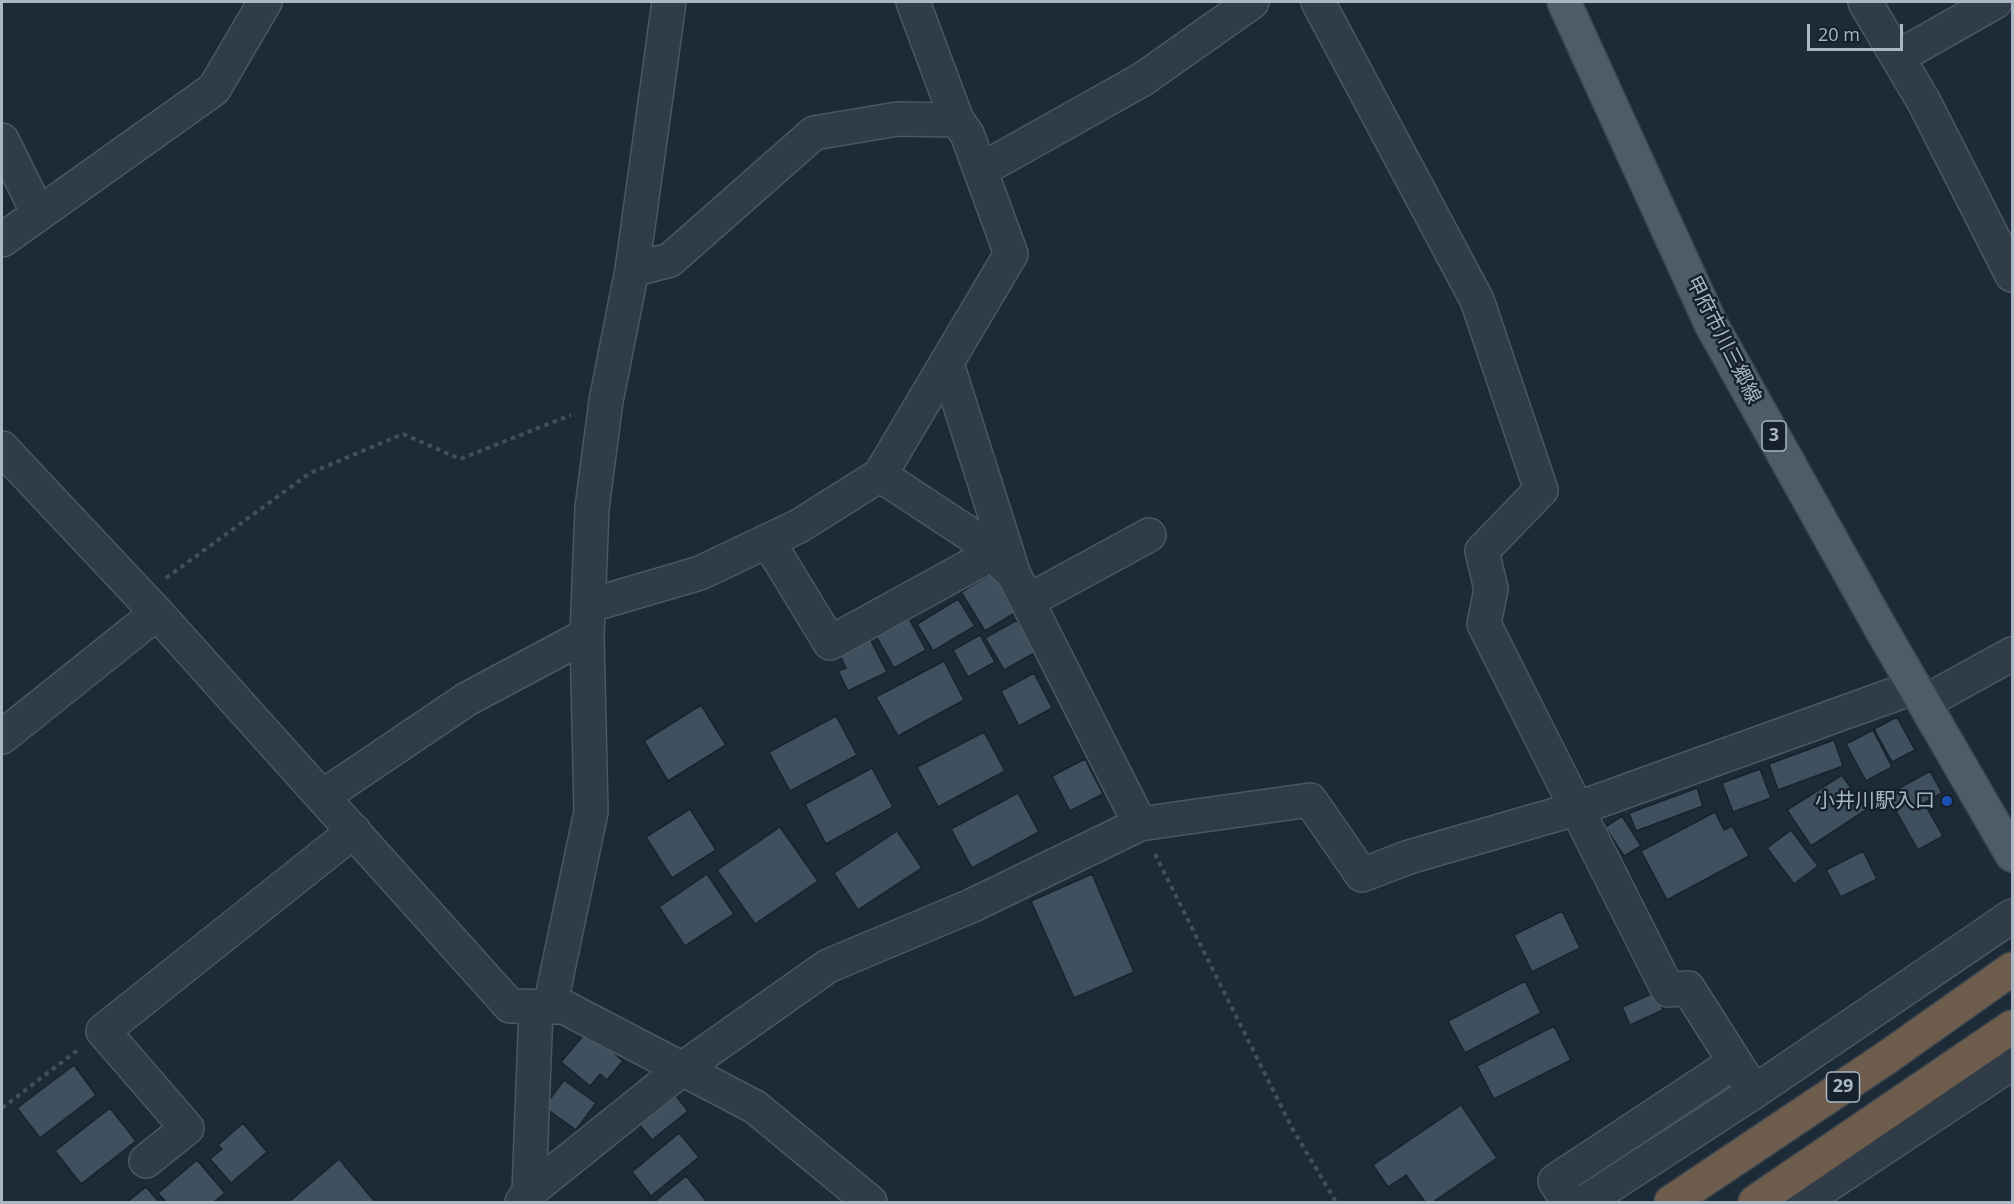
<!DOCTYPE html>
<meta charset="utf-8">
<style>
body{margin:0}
#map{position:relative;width:2014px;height:1204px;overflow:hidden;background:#1d2a37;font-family:"Open Sans",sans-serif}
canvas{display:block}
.frame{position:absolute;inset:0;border:3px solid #a9b7c5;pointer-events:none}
.scale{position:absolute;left:1807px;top:24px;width:96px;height:27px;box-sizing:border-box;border:3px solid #a9b7c5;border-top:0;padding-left:8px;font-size:18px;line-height:21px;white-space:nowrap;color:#a9b7c5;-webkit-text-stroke:4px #16212b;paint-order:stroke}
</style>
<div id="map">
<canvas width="2014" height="1204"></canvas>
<div class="frame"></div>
<div class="scale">20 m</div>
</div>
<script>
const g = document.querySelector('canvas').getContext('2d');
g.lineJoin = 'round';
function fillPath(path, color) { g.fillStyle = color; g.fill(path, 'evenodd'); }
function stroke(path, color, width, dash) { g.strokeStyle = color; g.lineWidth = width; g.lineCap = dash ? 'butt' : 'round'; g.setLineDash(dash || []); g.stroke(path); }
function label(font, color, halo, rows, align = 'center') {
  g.font = font + ' "Open Sans","Noto Sans JP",sans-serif'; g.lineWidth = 5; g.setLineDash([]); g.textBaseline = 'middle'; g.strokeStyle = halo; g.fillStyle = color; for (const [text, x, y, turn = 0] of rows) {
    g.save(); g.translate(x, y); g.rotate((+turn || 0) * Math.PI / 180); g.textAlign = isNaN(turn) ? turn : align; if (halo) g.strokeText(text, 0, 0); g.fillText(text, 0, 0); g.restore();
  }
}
const building = new Path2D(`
 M994,572L1018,611L985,631L961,592Z
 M958,599L975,626L933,651L917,624Z
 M908,617L926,650L894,668L876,636Z
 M1017,620L1036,652L1004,670L985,638Z
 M980,635L995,662L968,677L953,650Z
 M869,637L887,672L848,691L838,671L846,668L839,653Z
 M944,661L964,700L898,736L876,697Z
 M1034,673L1052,708L1019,726L1001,691Z
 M701,705L726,745L668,781L644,741Z
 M836,716L857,755L790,791L769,752Z
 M1897,717L1915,750L1892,762L1874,729Z
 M1873,730L1892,767L1866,781L1846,744Z
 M984,732L1005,771L938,807L917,767Z
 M1834,740L1843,766L1778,790L1769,764Z
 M1085,759L1103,794L1070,811L1052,776Z
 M872,768L893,807L826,844L805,804Z
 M1760,769L1771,798L1733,812L1722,783Z
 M1930,771L1942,793L1924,803L1943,836L1918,850L1887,795Z
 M1842,775L1866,810L1811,846L1787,810Z
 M1697,788L1703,806L1636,831L1629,813Z
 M1018,793L1039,832L972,868L951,829Z
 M690,809L716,850L672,878L646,837Z
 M1715,812L1724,830L1732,826L1749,856L1667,900L1641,851Z
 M1622,816L1641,846L1624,856L1605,827Z
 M780,827L818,881L755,924L717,870Z
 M1791,830L1818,866L1794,884L1767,848Z
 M897,831L922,868L858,910L834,873Z
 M1863,851L1877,879L1841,897L1826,870Z
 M707,874L734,914L685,946L659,907Z
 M1092,874L1134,972L1074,998L1031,901Z
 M1562,911L1580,948L1532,972L1514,935Z
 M1525,981L1541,1013L1465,1053L1448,1021Z
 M1656,992L1663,1010L1630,1025L1622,1007Z
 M1554,1026L1571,1060L1494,1099L1477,1066Z
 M588,1030L623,1061L607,1080L600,1074L590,1086L561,1062Z
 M74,1065L96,1095L40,1138L17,1108Z
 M564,1080L596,1103L576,1130L544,1107Z
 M672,1091L688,1111L652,1140L636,1120Z
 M1461,1105L1497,1158L1433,1202H1425L1406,1175L1388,1187L1373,1165Z
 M110,1108L136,1141L81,1184L55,1151Z
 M243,1123L267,1152L231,1183L210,1159L222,1149L218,1145Z
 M679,1133L699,1157L651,1196L632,1172Z
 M339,1159L375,1202H292L290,1201Z
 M197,1160L225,1193L214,1202H166L158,1193Z
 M686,1176L707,1202H654Z
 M146,1187L159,1202H127Z`);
const path = new Path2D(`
 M166,578L310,473L403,434L460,459L571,415
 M1155,854L1292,1128L1336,1202
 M2,1108L79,1049`);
const minor = new Path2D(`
 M913,2L957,120
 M1318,2L1477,300L1541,490L1482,551L1491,589L1484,624L1668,990L1688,988L1754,1092
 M1865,2L1924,102L2012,275
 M1898,57L1995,2
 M2,140L38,213
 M981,170L1143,79L1252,2
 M2,240L214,89L265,2
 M632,270L670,260L814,133L897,119L957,120L967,134L1011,254L880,475
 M2,448L157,613L510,1006L564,1007L755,1107L870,1202
 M768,541L830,643L992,554
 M1028,601L1149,535
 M588,606L700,573L799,526L880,475L977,539L1012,573
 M1925,702L2012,654
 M2,737L157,613
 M322,797L467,699L587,635
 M1140,824L1310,800L1362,875L1409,857L1579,808L1915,687
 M550,1007L591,812L587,635L592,508L606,401L632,270L669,2
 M146,1161L187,1128L103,1031L354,831
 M529,1192L682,1069L828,966L971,906L1140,824L1014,575L947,364
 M522,1202L529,1192L536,1008
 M1568,1202L1555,1181L1735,1062
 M1585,1202L1754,1092L2012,916
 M1802,1202L2012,1063`);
const major = new Path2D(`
 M1564,2L1711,324L1880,627L2012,855`);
const highway = new Path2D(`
 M1671,1202L1886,1058L2012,969
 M1755,1202L2012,1027`);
const markers = [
 [1947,801,6,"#1a4fb4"]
];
const shields = [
 [1774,436,24],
 [1843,1087,33]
];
const shieldNames = [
 ["3",1774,436],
 ["29",1843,1087]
];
const streetNames = [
 ["甲府市川三郷線",1723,340,63]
];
const poiNames = [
 ["小井川駅入口",1935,801]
];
fillPath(building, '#3f505f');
stroke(building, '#18232d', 1.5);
stroke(minor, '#4b5762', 36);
stroke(major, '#394550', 36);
stroke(highway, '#38444e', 36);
stroke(path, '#3c5455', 4, [4.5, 4.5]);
stroke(minor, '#303c47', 33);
stroke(major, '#4e5b68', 33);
stroke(highway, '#6e5d4c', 33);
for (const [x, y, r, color] of markers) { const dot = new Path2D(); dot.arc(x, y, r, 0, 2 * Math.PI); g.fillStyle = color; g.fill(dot); stroke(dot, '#16212b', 2); }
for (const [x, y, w] of shields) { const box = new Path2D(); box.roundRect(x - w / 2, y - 15, w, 30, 4.5); g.fillStyle = '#16212b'; g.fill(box); stroke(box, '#a9b7c5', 1.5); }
label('bold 18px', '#a9b7c5', null, shieldNames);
label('20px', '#a9b7c5', '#16212b', streetNames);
label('20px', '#a9b7c5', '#16212b', poiNames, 'right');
</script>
